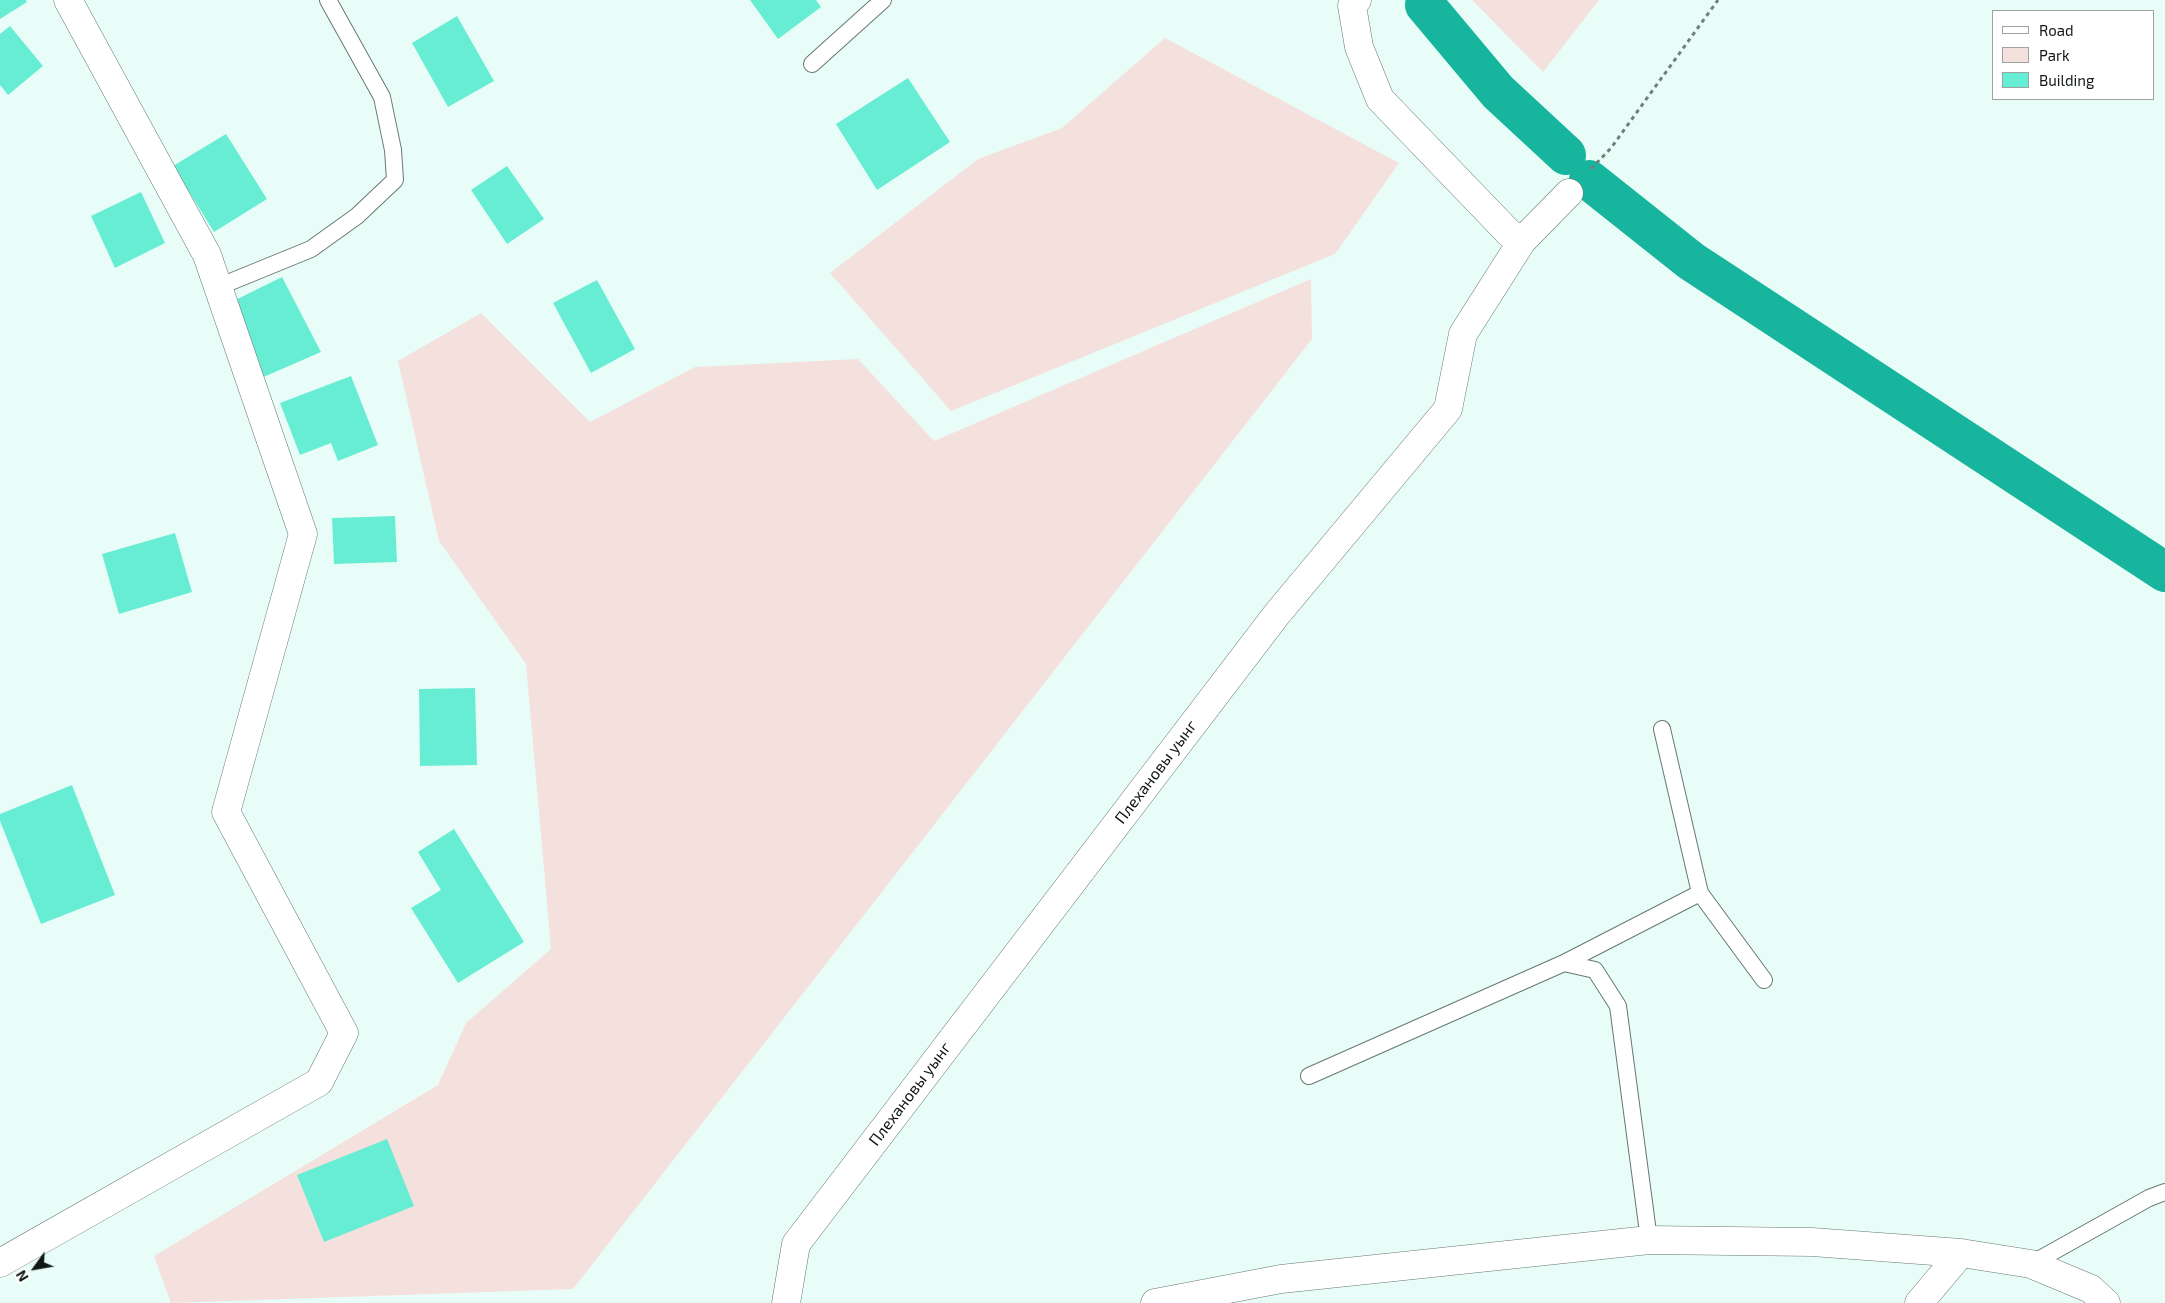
<!DOCTYPE html>
<meta charset="utf-8">
<style>
body{margin:0}
#map{position:relative;width:2165px;height:1303px;overflow:hidden;background:#e9fdf8;font-family:"Exo 2",sans-serif}
canvas{display:block}
.legend{position:absolute;left:1992px;top:10px;width:162px;height:90px;box-sizing:border-box;background:#fff;border:1px solid #9fa2a1;margin:0;padding:6px 9px;list-style:none;font-size:15px;color:#101715}
.legend li{display:flex;align-items:center;gap:10px;height:25px}
.legend b{width:25px;border:1px solid #9fa2a1}
.north{position:absolute;left:10px;top:1243px;width:50px;height:50px;-webkit-text-stroke:4px #fff;paint-order:stroke;rotate:238deg;font-size:14px;font-weight:700;line-height:20px;text-align:center;color:#101715}
.north::after{content:'';display:block;margin:auto;width:18px;height:22px;background:#101715;clip-path:polygon(50% 0,100% 100%,50% 72%,0 100%)}
</style>
<div id="map">
<canvas width="2165" height="1303"></canvas>
<ul class="legend">
<li><b style="height:6px;background:#fff"></b>Road</li>
<li><b style="height:14px;background:#f4e1de"></b>Park</li>
<li><b style="height:14px;background:#68edd5"></b>Building</li>
</ul>
<div class="north">N</div>
</div>
<script>
const g = document.querySelector('canvas').getContext('2d');
g.lineJoin = 'round';
function fillPath(path, color) { g.fillStyle = color; g.fill(path, 'evenodd'); }
function stroke(path, color, width, dash) { g.strokeStyle = color; g.lineWidth = width; g.lineCap = dash ? 'butt' : 'round'; g.setLineDash(dash || []); g.stroke(path); }
function label(font, color, halo, rows, align = 'center') {
  g.font = font + ' "Exo 2",sans-serif'; g.lineWidth = 5; g.setLineDash([]); g.textBaseline = 'middle'; g.strokeStyle = halo; g.fillStyle = color; for (const [text, x, y, turn = 0] of rows) {
    g.save(); g.translate(x, y); g.rotate((+turn || 0) * Math.PI / 180); g.textAlign = isNaN(turn) ? turn : align; if (halo) g.strokeText(text, 0, 0); g.fillText(text, 0, 0); g.restore();
  }
}
const green = new Path2D(`
 M1472,0H1599L1543,72Z
 M1165,38L1399,163L1335,254L951,411L830,273L978,159L1062,128Z
 M1311,279L1312,339L573,1289L171,1303L154,1256L438,1085L466,1023L551,949L526,664L439,541L398,361L481,313L590,422L695,367L858,359L934,441Z`);
const canal = new Path2D(`
 M1425,5L1498,92L1566,155
 M1589,180L1691,261L2165,572`);
const building = new Path2D(`
 M0,0H26L27,2L0,19Z
 M750,0H816L821,7L778,39Z
 M457,16L494,81L448,107L412,43Z
 M10,26L43,66L8,95L0,85V34Z
 M908,78L950,142L877,190L836,124Z
 M226,134L267,199L214,232L173,166Z
 M507,166L544,219L507,244L471,190Z
 M141,192L165,243L115,268L91,216Z
 M282,277L321,352L252,382L215,310Z
 M597,280L635,349L591,373L553,303Z
 M351,376L378,445L338,461L331,443L300,455L280,403Z
 M395,516L397,562L334,564L332,518Z
 M175,533L192,592L119,614L102,554Z
 M475,688L477,765L420,766L419,689Z
 M72,785L115,895L41,924L0,821V814Z
 M454,829L524,942L458,983L411,908L441,890L418,852Z
 M387,1139L414,1206L324,1242L297,1175Z`);
const path = new Path2D(`
 M1591,169L1611,148L1718,0`);
const lane = new Path2D(`
 M812,64L883,0
 M218,287L311,249L357,216L395,180L393,150L382,97L328,0
 M1662,729L1700,893
 M1564,963L1700,893L1764,980
 M1309,1076L1564,963L1595,970L1618,1006L1649,1240
 M2031,1264L2149,1198L2165,1192`);
const street = new Path2D(`
 M1357,0L1352,6L1359,47L1380,99L1509,233L1522,241L1569,193
 M0,1263L319,1082L344,1033L226,812L303,534L207,255L68,0
 M786,1303L796,1244L1277,614L1448,409L1463,334L1522,241`);
const secondary = new Path2D(`
 M1155,1303L1281,1279L1649,1240L1812,1242L1961,1253L2031,1264L2091,1289L2106,1303
 M1919,1303L1961,1253`);
const streetNames = [
 ["Плехановы уынг",1156,772,-53],
 ["Плехановы уынг",910,1094,-53]
];
fillPath(green, '#f4e1de');
stroke(canal, '#17b59e', 40);
fillPath(building, '#68edd5');
stroke(lane, '#667874', 18);
stroke(street, '#667874', 29);
stroke(secondary, '#667874', 29);
stroke(path, '#727f7b', 3, [4, 4]);
stroke(lane, '#fff', 16);
stroke(street, '#fff', 28);
stroke(secondary, '#fff', 28);
label('16px', '#101715', '#fff', streetNames);
</script>
